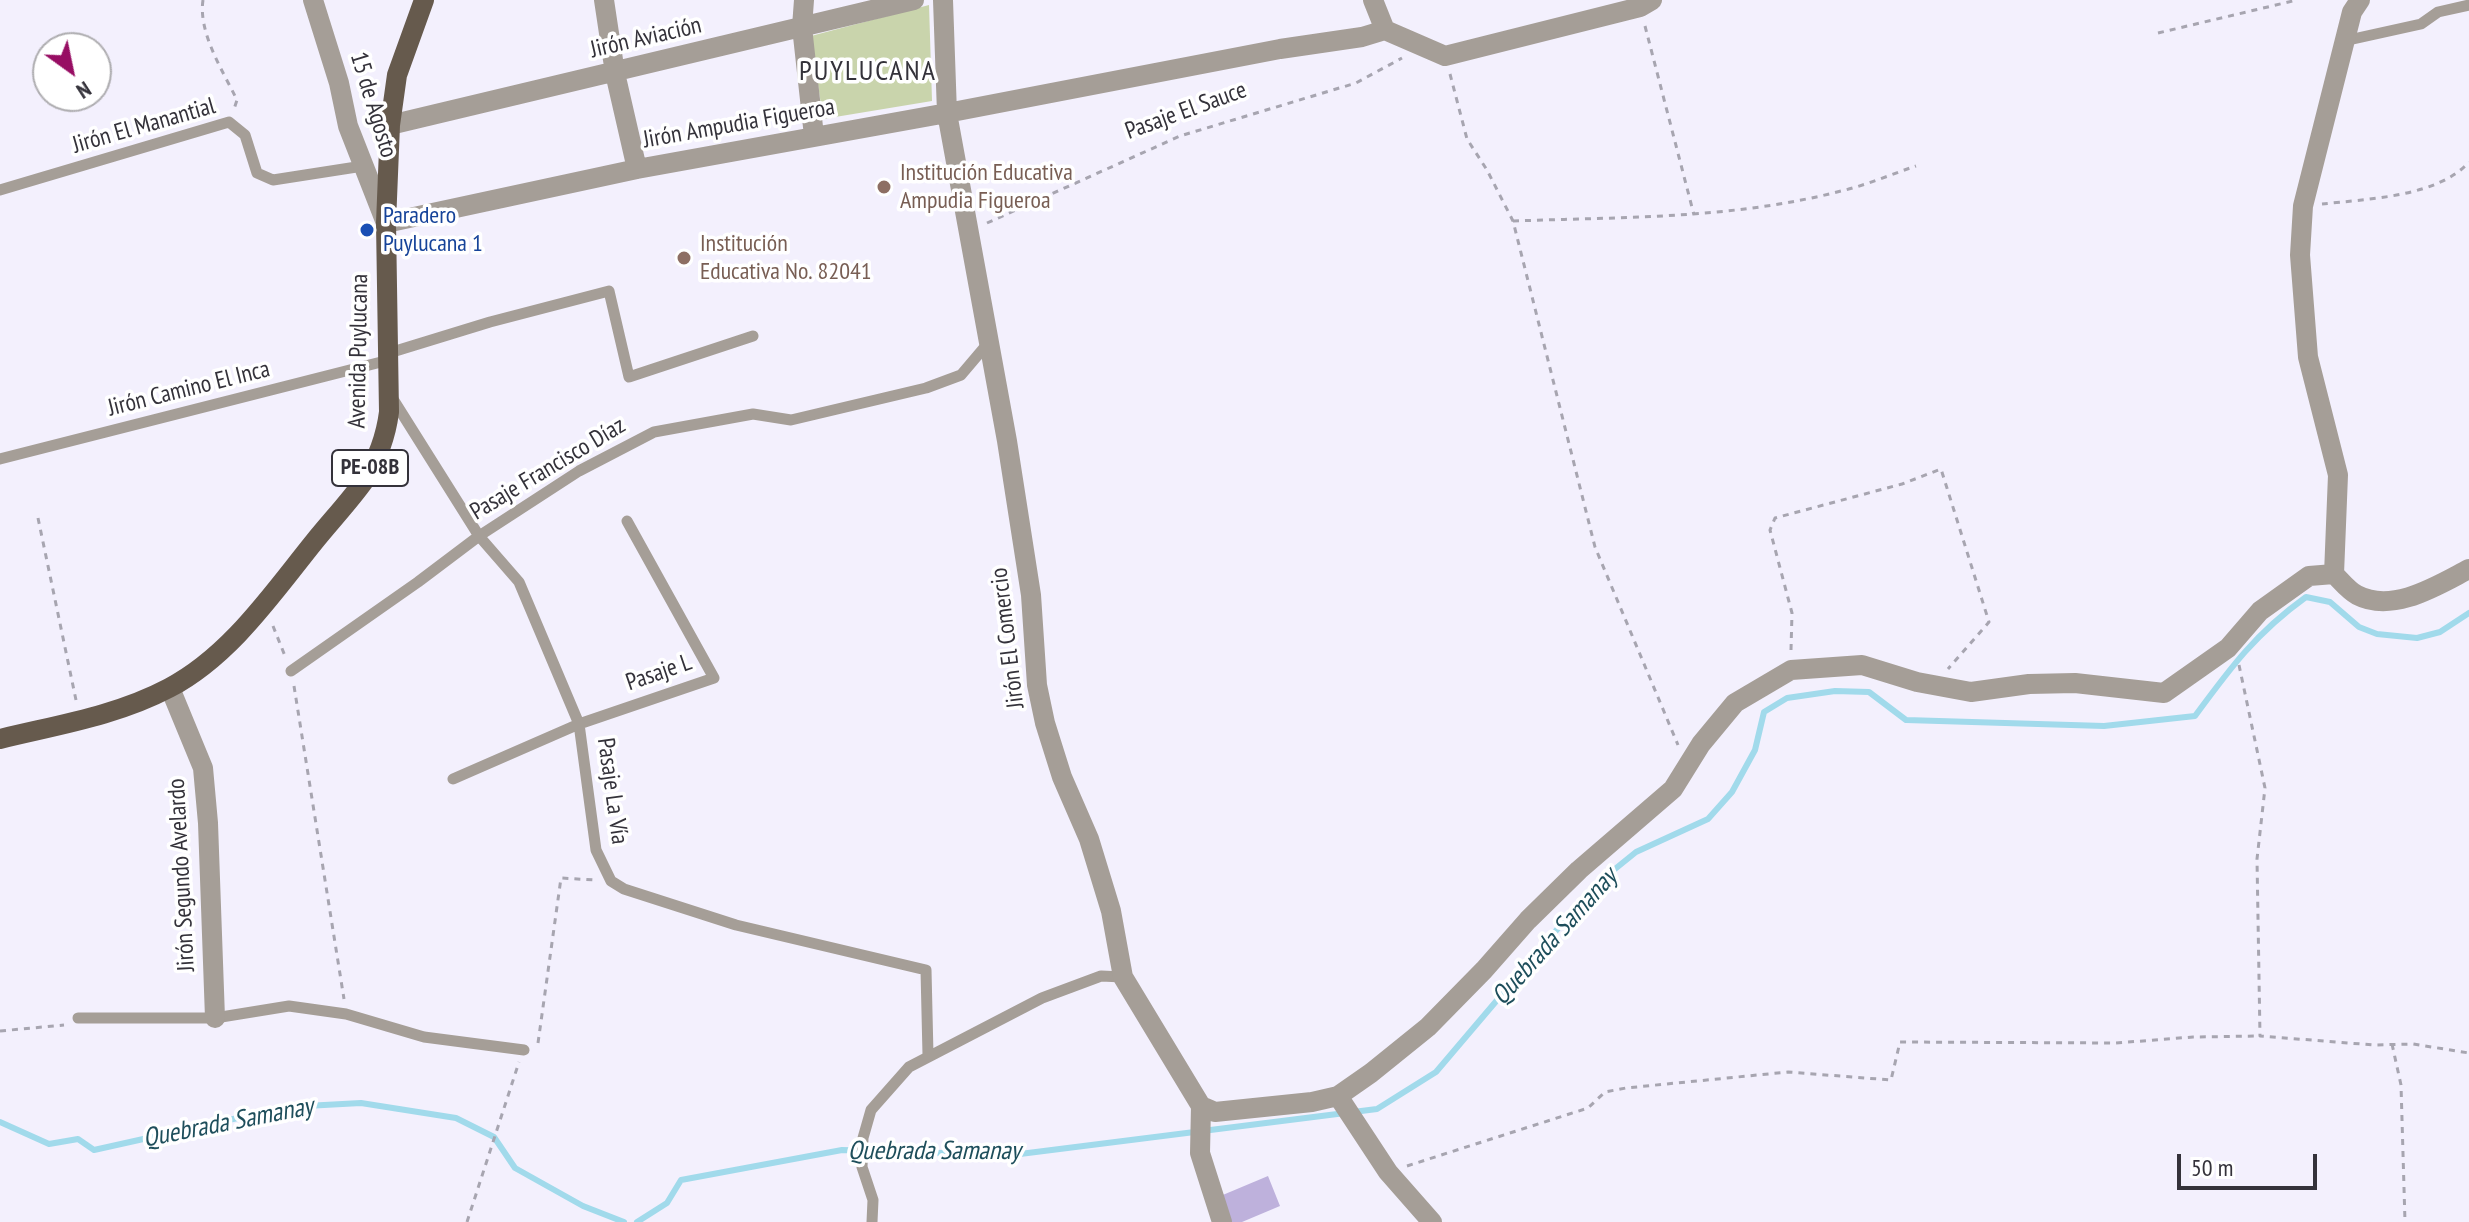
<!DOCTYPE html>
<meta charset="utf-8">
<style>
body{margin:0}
#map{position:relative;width:2469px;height:1222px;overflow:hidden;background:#f3f0fd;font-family:"PT Sans Narrow",sans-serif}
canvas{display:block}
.north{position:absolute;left:32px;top:32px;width:80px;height:80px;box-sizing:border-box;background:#fff;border:2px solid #aeadb0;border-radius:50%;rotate:147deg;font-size:22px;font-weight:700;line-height:32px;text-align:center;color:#34323a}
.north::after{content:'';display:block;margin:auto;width:28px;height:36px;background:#970d63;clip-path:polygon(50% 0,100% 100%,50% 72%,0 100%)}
.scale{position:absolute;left:2177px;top:1154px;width:140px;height:36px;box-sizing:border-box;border:4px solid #34323a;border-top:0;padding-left:10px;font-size:24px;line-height:28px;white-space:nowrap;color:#34323a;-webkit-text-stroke:6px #fff;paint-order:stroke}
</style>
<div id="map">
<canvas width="2469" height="1222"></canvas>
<div class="north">N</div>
<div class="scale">50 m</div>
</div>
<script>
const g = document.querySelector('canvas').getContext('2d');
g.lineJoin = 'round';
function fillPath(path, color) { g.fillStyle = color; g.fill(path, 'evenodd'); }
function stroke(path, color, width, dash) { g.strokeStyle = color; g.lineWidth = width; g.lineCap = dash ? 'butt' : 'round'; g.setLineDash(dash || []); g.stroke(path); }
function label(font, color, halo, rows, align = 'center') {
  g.font = font + ' "PT Sans Narrow",sans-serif'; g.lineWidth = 7; g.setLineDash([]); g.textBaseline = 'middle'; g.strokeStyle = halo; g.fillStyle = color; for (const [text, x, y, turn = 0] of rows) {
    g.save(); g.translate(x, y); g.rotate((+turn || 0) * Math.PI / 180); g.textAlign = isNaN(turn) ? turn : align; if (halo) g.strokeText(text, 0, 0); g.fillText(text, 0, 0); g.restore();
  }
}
const green = new Path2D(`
 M929,5L932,101L823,119L811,36Z`);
const stream = new Path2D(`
 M0,1122L49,1144L78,1139L94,1150L287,1107L361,1103L456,1118L494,1137L515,1168L583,1206L624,1222
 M637,1222L667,1203L681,1180L842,1150L1012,1155L1377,1109L1436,1072L1594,886L1636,852L1708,819L1732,792L1755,750L1764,712L1787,698L1835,691L1869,692L1906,720L2104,726L2195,716C2231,667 2256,633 2306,597L2330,602L2359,627L2377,634L2417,638L2440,632L2469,613`);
const building = new Path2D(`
 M1268,1176L1280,1206L1242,1222H1228L1218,1197Z`);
const path = new Path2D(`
 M203,0C198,33 223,71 237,100L234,109
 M1645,26L1694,215
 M2158,33L2297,0
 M1450,74L1467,139L1487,170L1513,221L1595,547L1678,745
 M2322,204C2367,199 2438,197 2469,162
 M1513,221C1623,217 1734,219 1841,191C1867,185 1892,174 1916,166
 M987,223L1180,136L1356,83L1402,58
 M38,518L76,700
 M273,626L285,656
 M1791,650L1792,613L1770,530L1775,518L1902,484L1941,469L1989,622L1948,669
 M2239,665L2265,788L2257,859L2260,1036L2374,1045L2413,1044L2469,1053
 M294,686L344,999
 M0,1031L64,1025
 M538,1043L561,878L595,880
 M2392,1044L2401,1085L2405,1222
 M1407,1166L1588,1108L1605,1092L1626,1088L1788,1072L1891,1080L1900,1042L2116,1043L2193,1037L2260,1036
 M467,1222L519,1062`);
const lane = new Path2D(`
 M2344,41L2421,24L2438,12L2469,5
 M0,190L229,122L245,135L257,173L273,180L363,166
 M389,353L490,322L609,291L629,377L753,336
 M391,396L479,536L519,582L579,724L596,850L611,881L624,889L736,925L926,970L928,1055
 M0,459L389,360
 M291,671L418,582L479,536L579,471L654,432L753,414L791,420L926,388L961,375L989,342
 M453,779L579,724L714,678L627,521
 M78,1018H215L289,1006L346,1014L424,1037L524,1050
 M872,1222L873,1200L862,1167L863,1138L871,1110L909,1067L1042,998L1101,976L1123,977`);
const street = new Path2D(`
 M313,0L339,83L348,126L386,223L637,169L947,113L1280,49L1362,37L1385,30
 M604,0L615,73L637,169
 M804,0L802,27L814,136
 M943,0L947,113L1007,441L1031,595L1037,685L1045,723L1062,777L1089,839L1111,911L1123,977L1201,1106L1200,1153L1222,1222
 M1373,0L1385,30
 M1385,30L1445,56L1640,7L1652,0
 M390,125L914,0
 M2334,574C2341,581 2349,591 2357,595C2393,614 2438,585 2469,569
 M170,688L203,768L208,823L215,1018
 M1338,1096L1388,1172L1432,1222
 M1201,1106L1215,1112L1312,1102L1338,1096L1371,1073L1428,1027L1484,970L1528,920L1579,870L1673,789L1701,744L1735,703L1791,670L1862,665L1917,682L1971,692L2029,684L2075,683L2164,693L2228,648L2260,611L2309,576L2334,574L2338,475L2308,357L2300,255L2303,206L2352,12L2360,0`);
const primary = new Path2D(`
 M0,739C57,725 116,716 169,688C230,656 272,594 314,542C330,522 349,502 364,481C377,460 386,436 389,412L386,223L390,125L397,75L424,0`);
const markers = [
 [884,187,8,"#8d6e63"],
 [367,230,8,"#1a4fb4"],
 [684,258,8,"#8d6e63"]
];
const shields = [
 [370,468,76]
];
const shieldNames = [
 ["PE-08B",370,468]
];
const streetNames = [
 ["Jirón Aviación",646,38,-13],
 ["15 de Agosto",373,105,73],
 ["Pasaje El Sauce",1186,111,-20],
 ["Jirón Ampudia Figueroa",739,124,-10],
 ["Jirón El Manantial",144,126,-16],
 ["Avenida Puylucana",359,351,-89],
 ["Jirón Camino El Inca",189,389,-14],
 ["Pasaje Francisco Díaz",548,469,-31],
 ["Jirón El Comercio",1008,638,-97],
 ["Pasaje L",659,673,-19],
 ["Pasaje La Vía",612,791,82],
 ["Jirón Segundo Avelardo",182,875,-93]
];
const educationNames = [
 ["Institución Educativa",900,173],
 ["Ampudia Figueroa",900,201],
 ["Institución",700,244],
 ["Educativa No. 82041",700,272]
];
const transitNames = [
 ["Paradero",383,216],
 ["Puylucana 1",383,244]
];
const waterNames = [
 ["Quebrada Samanay",1555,937,-48],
 ["Quebrada Samanay",228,1123,-11],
 ["Quebrada Samanay",934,1152]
];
const quarterNames = [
 ["PUYLUCANA",868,72]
];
fillPath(green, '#c9d4ac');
stroke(stream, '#a1daeb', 6);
fillPath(building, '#beb1dc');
stroke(path, '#a7a5b0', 3, [6, 6]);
stroke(lane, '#a59e97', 11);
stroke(street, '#a59e97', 20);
stroke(primary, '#665a4d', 20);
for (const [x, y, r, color] of markers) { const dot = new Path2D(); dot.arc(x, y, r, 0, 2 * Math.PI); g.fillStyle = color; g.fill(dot); stroke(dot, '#fff', 3); }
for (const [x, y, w] of shields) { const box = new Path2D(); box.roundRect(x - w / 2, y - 18, w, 36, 6); g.fillStyle = '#fff'; g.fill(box); stroke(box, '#34323a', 2); }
label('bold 22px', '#34323a', null, shieldNames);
label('24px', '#34323a', '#fff', streetNames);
label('24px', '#785e54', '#fff', educationNames, 'left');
label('24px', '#164399', '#fff', transitNames, 'left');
label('italic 26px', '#1e4e5b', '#fff', waterNames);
g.letterSpacing = '2px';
label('28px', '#34323a', '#fff', quarterNames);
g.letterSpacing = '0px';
</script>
